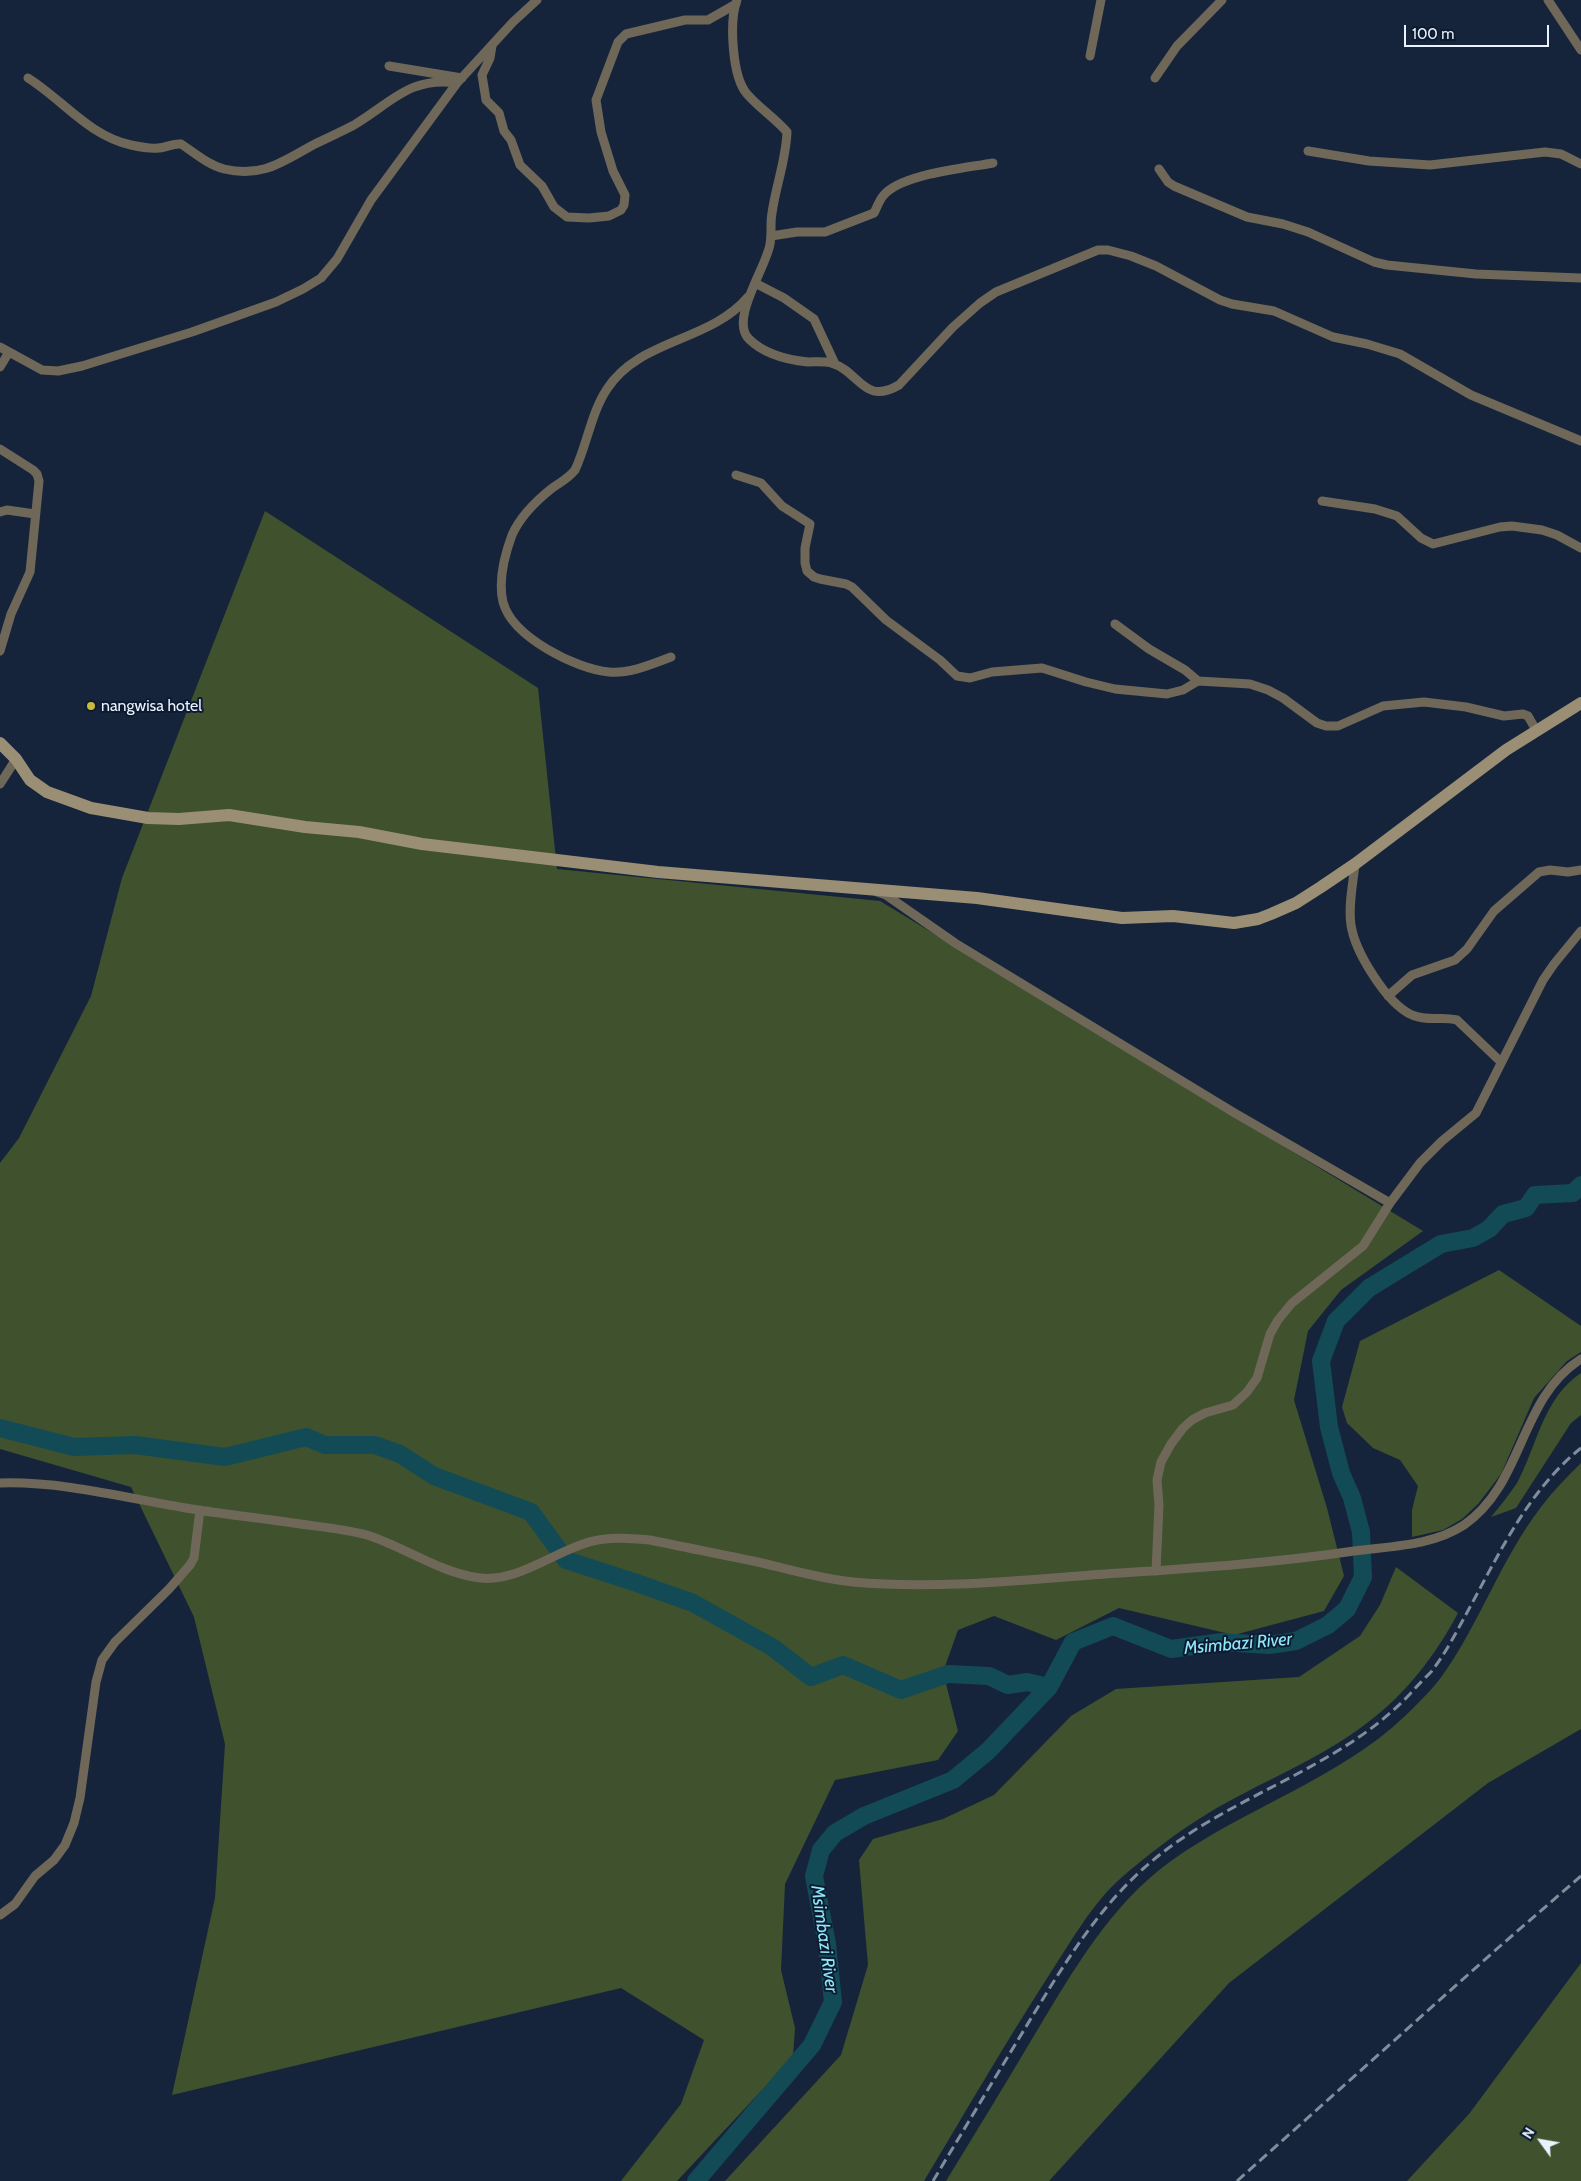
<!DOCTYPE html>
<style>
body{margin:0}
#map{position:relative;width:1581px;height:2181px;overflow:hidden;background:#16243b;font-family:Cabin,sans-serif}
canvas{display:block}
.north{position:absolute;left:1516px;top:2116px;width:50px;height:50px;-webkit-text-stroke:4px #0d1b30;paint-order:stroke;rotate:302deg;font-size:14px;font-weight:700;line-height:20px;text-align:center;color:#eaf2ff}
.north::after{content:'';display:block;margin:auto;width:18px;height:22px;background:#eaf2ff;clip-path:polygon(50% 0,100% 100%,50% 72%,0 100%)}
.scale{position:absolute;left:1404px;top:25px;width:145px;height:22px;box-sizing:border-box;border:2px solid #eaf2ff;border-top:0;padding-left:6px;font-size:15px;line-height:18px;white-space:nowrap;color:#eaf2ff;-webkit-text-stroke:4px #0d1b30;paint-order:stroke}
</style>
<div id="map">
<canvas width="1581" height="2181"></canvas>
<div class="north">N</div>
<div class="scale">100 m</div>
</div>
<script>
const g = document.querySelector('canvas').getContext('2d');
g.lineJoin = 'round';
function fillPath(path, color) { g.fillStyle = color; g.fill(path, 'evenodd'); }
function stroke(path, color, width, dash) { g.strokeStyle = color; g.lineWidth = width; g.lineCap = dash ? 'butt' : 'round'; g.setLineDash(dash || []); g.stroke(path); }
function label(font, color, halo, rows, align = 'center') {
  g.font = font + ' Cabin,sans-serif'; g.lineWidth = 4; g.setLineDash([]); g.textBaseline = 'middle'; g.strokeStyle = halo; g.fillStyle = color; for (const [text, x, y, turn = 0] of rows) {
    g.save(); g.translate(x, y); g.rotate((+turn || 0) * Math.PI / 180); g.textAlign = isNaN(turn) ? turn : align; if (halo) g.strokeText(text, 0, 0); g.fillText(text, 0, 0); g.restore();
  }
}
const forest = new Path2D(`
 M265,511L538,688L557,869L880,901L1423,1231L1341,1290L1308,1331L1294,1400L1327,1508L1344,1576L1324,1611L1234,1635L1119,1608L1056,1640L994,1616L958,1630L943,1672L958,1731L938,1760L835,1780L785,1884L781,1970L795,2028L793,2057L677,2181H621L681,2104L704,2040L621,1988L172,2095L215,1898L225,1744L194,1617L131,1487L0,1449V1163L19,1138L91,996L122,878Z
 M1499,1270L1581,1326V1352L1567,1361L1534,1398L1501,1474L1478,1504L1462,1519L1443,1530L1412,1537V1510L1418,1486L1400,1460L1373,1448L1347,1423L1342,1407L1360,1341Z
 M1581,1373V1415L1571,1423L1516,1508L1491,1517C1500,1506 1509,1495 1517,1483C1537,1446 1543,1398 1581,1373Z
 M1581,1463V1729L1488,1783L1229,1983L1049,2181H946C976,2132 1006,2083 1035,2034C1073,1971 1111,1904 1171,1861C1245,1808 1339,1779 1405,1716C1417,1704 1432,1690 1442,1676C1480,1623 1501,1559 1541,1507C1553,1491 1567,1477 1581,1463Z
 M1396,1567L1458,1613C1435,1656 1406,1694 1367,1723C1318,1761 1259,1782 1207,1814C1176,1833 1147,1855 1120,1879C1092,1904 1072,1940 1051,1972C1007,2040 966,2111 924,2181H725L841,2055L868,1965L859,1860L873,1839L943,1819L994,1795L1071,1716L1116,1689L1299,1677L1360,1636L1380,1605Z
 M1581,1963V2181H1407L1469,2114Z`);
const river = new Path2D(`
 M0,1428L74,1447L135,1445L225,1457L306,1437L325,1445H375L400,1454L434,1476L531,1512L566,1560L634,1582L693,1603L772,1647L811,1677L843,1665L901,1690L948,1674L989,1676L1008,1685L1027,1682L1049,1687
 M696,2181L812,2045L833,2002L827,1944L814,1876L821,1850L835,1833L864,1816L953,1780L988,1751L1049,1687L1073,1642L1113,1626L1171,1649L1222,1642L1269,1645L1296,1641L1328,1625L1347,1609L1363,1577L1361,1532L1352,1498L1341,1473L1329,1427L1321,1361L1336,1321L1369,1288L1441,1244L1473,1238L1489,1229L1503,1214L1526,1208L1535,1195L1573,1193L1581,1185`);
const street = new Path2D(`
 M737,0C729,21 732,77 747,94C759,108 775,118 787,132C786,160 776,185 772,213C770,223 772,234 770,244C767,266 729,320 749,339C764,354 788,360 808,362C816,362 823,361 831,363C860,371 863,406 899,385L953,327L980,303L996,292L1098,250H1108L1131,256L1156,266L1220,300L1232,304L1274,311L1333,337L1367,344L1400,354L1471,395L1581,441
 M1548,0L1581,50
 M492,46L490,58L482,75L486,100L499,113L504,131L511,140L520,165L542,186L554,207L567,217L589,218L609,216L621,210L624,205L625,195L613,171L601,132L596,100L618,42L626,34L685,20H708L736,4
 M1090,56L1101,0
 M389,66L462,78
 M28,78C63,100 89,136 131,145C140,147 150,149 158,148C166,148 173,143 181,144C195,153 208,165 224,169C262,178 282,162 313,145C327,138 341,132 354,125C391,103 410,76 457,83
 M1155,78L1177,46L1222,0
 M1308,151L1369,161L1430,165L1545,152L1561,154L1581,164
 M1159,169L1168,182L1174,186L1247,217L1283,224L1308,232L1374,262L1387,265L1476,274L1581,278
 M771,236L797,232H825L874,213C877,207 879,201 883,196C900,174 966,168 993,163
 M755,283L784,298L814,319L835,364
 M0,347L42,370L58,371L82,366L192,332L276,302L303,289L321,278L337,259L371,200L457,83L513,22L537,0
 M0,367L9,352
 M0,449L33,470L37,474L39,481L30,572L11,614L0,651
 M736,475L761,483L782,506L810,524L805,548V563L807,571L814,577L820,579L846,584L852,587L886,620L940,660L957,676L970,678L992,672L1042,668L1086,682L1115,689L1167,694L1183,690L1198,681
 M1322,501L1375,509L1397,516L1421,538L1433,544L1500,527L1512,526L1542,530L1557,535L1581,548
 M0,512L7,510L35,514
 M1115,624L1149,649L1185,670L1198,681L1250,684L1268,690L1283,698L1317,723L1326,726H1338L1383,706L1424,702L1466,707L1504,716L1523,714L1528,716L1536,730
 M671,657C652,664 630,674 609,672C576,669 512,637 503,602C498,581 505,554 512,535C520,517 536,501 551,489C560,482 568,479 575,470C587,445 591,413 607,389C639,339 710,342 748,297
 M0,784L16,759
 M1355,864C1353,884 1348,906 1351,925C1355,952 1387,1004 1412,1015C1430,1022 1440,1016 1457,1020L1501,1062
 M877,892L886,895L955,943L1126,1047L1233,1112L1390,1203
 M1388,996L1412,975L1455,960L1467,949L1494,911L1539,872L1550,870L1568,872L1581,870
 M0,1483C67,1481 133,1500 198,1510C232,1515 266,1519 300,1524C322,1527 345,1529 367,1535C405,1547 440,1573 480,1578C516,1582 550,1555 583,1544C605,1536 628,1538 650,1540C688,1548 725,1555 762,1563C792,1570 822,1579 853,1582C933,1589 1012,1581 1091,1575C1179,1569 1267,1564 1354,1551C1391,1546 1432,1546 1464,1525C1524,1484 1519,1398 1581,1359
 M1156,1571L1159,1505L1157,1480L1161,1462L1171,1444L1183,1428L1192,1420L1205,1413L1233,1405L1247,1392L1257,1378L1270,1334L1278,1320L1292,1303L1363,1246L1390,1203L1420,1163L1442,1141L1476,1113L1543,980L1554,964L1581,931
 M0,1915L15,1904L35,1876L54,1860L65,1845L74,1823L80,1798L96,1682L102,1660L115,1642L169,1589L190,1565L194,1558L200,1510`);
const secondary = new Path2D(`
 M0,743L16,759L30,780L47,792L91,808L148,818L179,819L229,815L305,827L359,832L422,844L658,872L977,898L1122,918L1173,916L1234,923L1258,919L1271,914L1296,903L1321,887L1355,864L1506,750L1581,703`);
const rail = new Path2D(`
 M933,2181C963,2131 993,2081 1024,2030C1063,1966 1101,1900 1162,1853C1240,1792 1341,1767 1410,1694C1417,1686 1424,1679 1431,1672C1446,1653 1458,1629 1470,1607C1501,1550 1529,1490 1581,1448
 M1237,2181L1499,1947L1581,1876`);
const markers = [
 [91,706,5,"#cbba39"]
];
const poiNames = [
 ["nangwisa hotel",101,706]
];
const waterNames = [
 ["Msimbazi River",1238,1644,-5],
 ["Msimbazi River",824,1939,82]
];
fillPath(forest, '#40512e');
stroke(river, '#124b55', 18);
stroke(street, '#6f6858', 9);
stroke(secondary, '#9a8f75', 12);
stroke(rail, '#818c9e', 3, [10, 5]);
for (const [x, y, r, color] of markers) { const dot = new Path2D(); dot.arc(x, y, r, 0, 2 * Math.PI); g.fillStyle = color; g.fill(dot); stroke(dot, '#0d1b30', 2); }
label('16px', '#eaf2ff', '#0d1b30', poiNames, 'left');
label('italic 18px', '#8fe7fa', '#0d1b30', waterNames);
</script>
